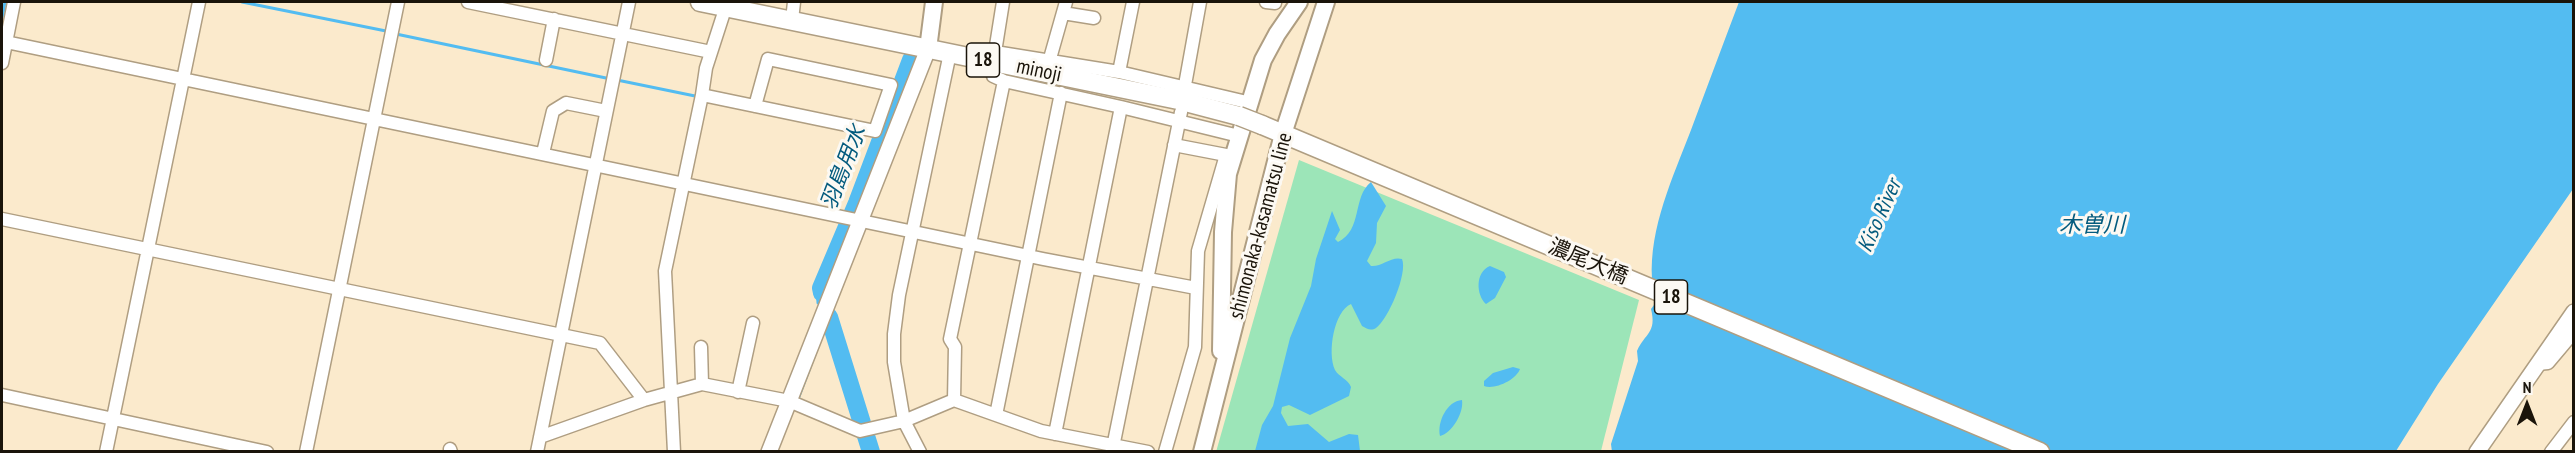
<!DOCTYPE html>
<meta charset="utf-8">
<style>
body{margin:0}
#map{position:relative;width:2575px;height:453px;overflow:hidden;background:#fbeacc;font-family:"PT Sans Narrow",sans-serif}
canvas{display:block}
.frame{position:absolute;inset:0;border:3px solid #1a140a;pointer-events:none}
.north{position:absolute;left:2497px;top:375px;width:60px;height:60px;-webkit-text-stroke:4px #fcf9f3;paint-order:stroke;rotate:0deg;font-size:16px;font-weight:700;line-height:24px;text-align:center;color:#1a140a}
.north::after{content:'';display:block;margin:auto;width:21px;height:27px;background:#1a140a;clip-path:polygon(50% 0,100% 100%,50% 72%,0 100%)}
</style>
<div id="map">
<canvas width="2575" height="453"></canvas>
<div class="frame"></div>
<div class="north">N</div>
</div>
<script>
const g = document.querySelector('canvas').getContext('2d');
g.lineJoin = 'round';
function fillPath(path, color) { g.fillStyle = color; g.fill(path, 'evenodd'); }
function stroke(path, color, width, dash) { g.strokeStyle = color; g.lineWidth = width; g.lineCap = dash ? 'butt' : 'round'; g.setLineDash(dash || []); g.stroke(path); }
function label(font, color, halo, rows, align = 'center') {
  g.font = font + ' "PT Sans Narrow","Noto Sans JP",sans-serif'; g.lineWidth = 6; g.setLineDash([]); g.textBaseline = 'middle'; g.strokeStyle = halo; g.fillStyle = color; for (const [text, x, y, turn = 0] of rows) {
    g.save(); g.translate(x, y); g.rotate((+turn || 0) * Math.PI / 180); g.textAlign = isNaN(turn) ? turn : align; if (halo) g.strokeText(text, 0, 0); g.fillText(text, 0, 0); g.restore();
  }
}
const green = new Path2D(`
 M1299,160L1639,300L1601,451L1216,452Z`);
const water = new Path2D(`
 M1739,2H2573V189L2438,384L2396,451L1612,452L1611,444L1638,361L1637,351C1645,333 1657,333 1651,309L1654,305L1663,301L1669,287L1666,283L1652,279C1649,228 1673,177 1691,130C1707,87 1723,44 1739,2Z
 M1371,182L1386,206L1377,223L1376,243L1367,261L1371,266C1382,267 1391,256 1402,259C1408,273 1388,320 1376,328C1371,331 1367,329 1362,326L1351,304C1334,311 1327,353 1335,370C1339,377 1348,379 1351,387L1349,396L1310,415L1289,405L1282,407L1281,413L1288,426L1308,424L1329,442L1349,434L1358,435L1360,451H1255L1262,425L1273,406L1290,338L1311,286L1316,259L1332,211L1340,230L1335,239L1338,242C1363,230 1352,197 1371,182Z
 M1490,266L1504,272L1506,277L1495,298L1486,304C1476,295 1475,272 1490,266Z
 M1513,367L1520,369C1516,380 1495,390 1484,386V381L1493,373Z
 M1462,400C1464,413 1452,433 1440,436C1437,422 1447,401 1462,400Z`);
const stream = new Path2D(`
 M242,2L386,31
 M2,18L5,2
 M396,34L606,78
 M617,80L695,96
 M847,214L877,134
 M818,303L817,285L844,220
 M798,399L825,328`);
const river = new Path2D(`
 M822,293L821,288L857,203L911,60
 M829,317L871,452`);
const minor = new Path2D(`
 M468,2L711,52
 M1003,2L995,52L1119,72L1251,103
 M1266,2L1275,3
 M1063,13L1094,18
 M792,20L794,2
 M6,42L1043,259L1196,288
 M993,56L991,62L993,76L1004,81
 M546,60L554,19
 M1049,62L1066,2
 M2,63L14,2
 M1119,72L1133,2
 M1185,85L1200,2
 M702,95L706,68L727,3
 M1121,107L1239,136
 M543,153L553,111L566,103L606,111
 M2,219L600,343L644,400
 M701,347L702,384
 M2537,364L2548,363L2574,332
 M738,392L753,323
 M2,395L267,452
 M996,415L1061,93
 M1055,434L1121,107L1004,81L950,339L955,347L954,400L1041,431L1148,452
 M540,437L644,400L702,384L789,401L860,431L904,421L954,400
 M450,449L451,452
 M106,452L199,2
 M306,452L398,2
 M537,452L629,2
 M674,452L665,271L702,95L875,131L891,85L768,59L755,106
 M920,452L904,421L894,362V334L899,295L950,53
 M1112,452L1181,112
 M1165,452L1195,347L1198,251L1226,155L1174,145
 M2551,452L2574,422`);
const tertiary = new Path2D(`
 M769,452L928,49
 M2477,452L2574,312`);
const secondary = new Path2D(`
 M928,49L934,2
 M1221,351L1223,232L1228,174L1263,60L1277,34L1299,2
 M1202,452L1283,134L1326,2`);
const primary = new Path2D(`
 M700,2L1178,100L1239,116
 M1262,125L2040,452`);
const primaryBridge = new Path2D(`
 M1239,116L1262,125`);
const shields = [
 [983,60,33],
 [1671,297,33]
];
const shieldNames = [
 ["18",983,60],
 ["18",1671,297]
];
const streetNames = [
 ["minoji",1039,71,12],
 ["shimonaka-kasamatsu line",1261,226,-75],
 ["濃尾大橋",1588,262,23]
];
const waterNames = [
 ["羽島用水",844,168,-69],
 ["Kiso River",1880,216,-66],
 ["木曽川",2092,226]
];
fillPath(green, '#9ce5b8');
fillPath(water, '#53bcf1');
stroke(stream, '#53bcf1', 3);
stroke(river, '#53bcf1', 18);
stroke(minor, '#af9e82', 15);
stroke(tertiary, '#af9e82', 18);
stroke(secondary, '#af9e82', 20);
stroke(primary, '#af9e82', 21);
stroke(minor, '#fff', 12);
stroke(tertiary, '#fff', 15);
stroke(secondary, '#fff', 16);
stroke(primary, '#fff', 18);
stroke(primaryBridge, '#af9e82', 21, []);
stroke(primaryBridge, '#fff', 18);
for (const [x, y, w] of shields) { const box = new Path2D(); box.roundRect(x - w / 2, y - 17, w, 34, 4.5); g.fillStyle = '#fcf9f3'; g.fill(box); stroke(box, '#1a140a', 1.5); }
label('bold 20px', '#1a140a', null, shieldNames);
label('21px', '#1a140a', '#fcf9f3', streetNames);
label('italic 22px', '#045b7e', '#fcf9f3', waterNames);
</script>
